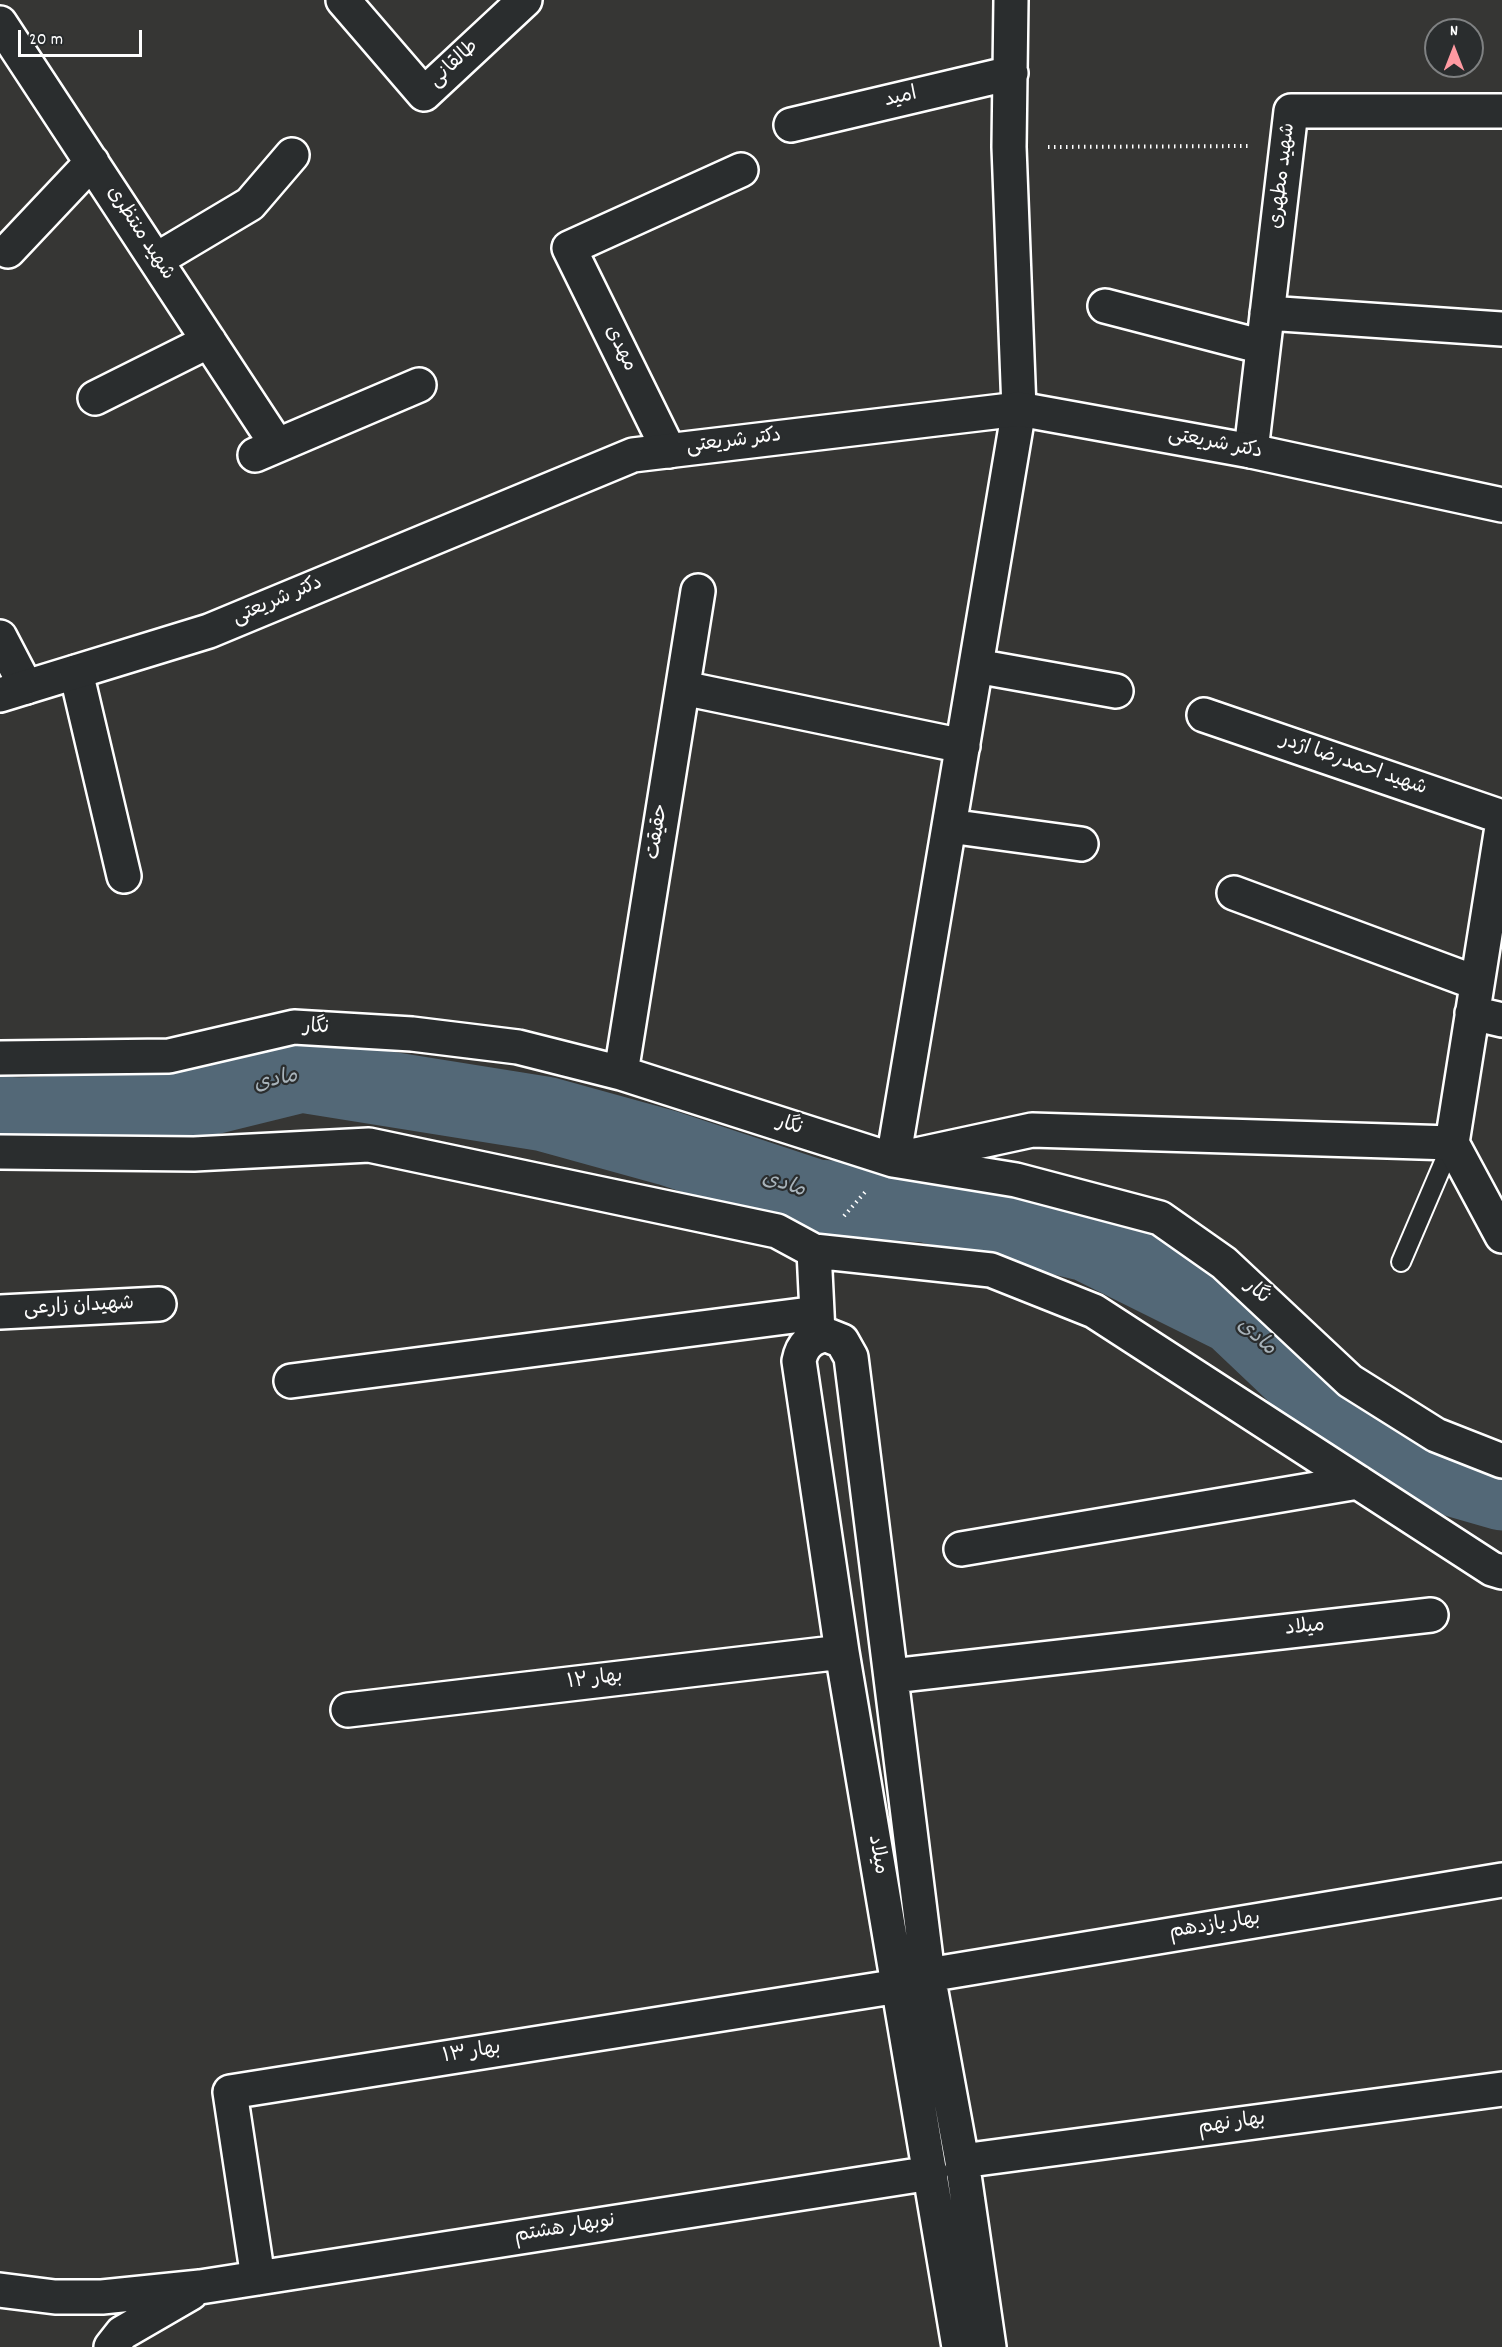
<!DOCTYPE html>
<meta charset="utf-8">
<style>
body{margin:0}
#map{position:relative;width:1502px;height:2347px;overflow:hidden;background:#363634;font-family:Dekko,sans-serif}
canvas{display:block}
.north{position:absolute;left:1424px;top:18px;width:60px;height:60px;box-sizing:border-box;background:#2a2d2e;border:2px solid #7f8182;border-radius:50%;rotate:0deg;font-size:16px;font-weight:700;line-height:24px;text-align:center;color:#fff}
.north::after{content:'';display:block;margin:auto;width:21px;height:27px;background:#ff9aa2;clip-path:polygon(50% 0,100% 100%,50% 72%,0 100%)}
.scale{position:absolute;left:18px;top:30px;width:124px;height:27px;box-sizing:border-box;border:3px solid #fff;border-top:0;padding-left:8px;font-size:18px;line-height:21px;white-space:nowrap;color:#fff;-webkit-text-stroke:4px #2a2d2e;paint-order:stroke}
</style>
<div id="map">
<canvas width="1502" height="2347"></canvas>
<div class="north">N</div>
<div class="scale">20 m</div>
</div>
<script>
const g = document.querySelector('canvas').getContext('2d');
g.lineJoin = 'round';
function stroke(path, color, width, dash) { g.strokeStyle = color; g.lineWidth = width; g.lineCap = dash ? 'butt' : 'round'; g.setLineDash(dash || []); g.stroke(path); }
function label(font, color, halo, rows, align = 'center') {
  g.font = font + ' Dekko,"Playpen Sans Arabic",sans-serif'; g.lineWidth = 4.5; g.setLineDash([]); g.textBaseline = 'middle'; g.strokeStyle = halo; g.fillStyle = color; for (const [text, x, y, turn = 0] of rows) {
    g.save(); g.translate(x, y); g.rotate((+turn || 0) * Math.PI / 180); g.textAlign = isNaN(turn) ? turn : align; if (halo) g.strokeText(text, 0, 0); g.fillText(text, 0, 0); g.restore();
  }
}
const river = new Path2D(`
 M0,1114L20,1115L163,1109L301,1075L545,1114L668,1148L816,1197L926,1205L1087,1244L1234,1317L1350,1427L1422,1470L1502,1493`);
const path = new Path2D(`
 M1048,147L1250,146
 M844,1216L867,1190`);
const service = new Path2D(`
 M1401,1262L1452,1143`);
const minor = new Path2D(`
 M343,0L424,94L525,0
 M1011,0L1009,147L1019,409L893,1160L1032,1130L1452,1143
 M0,23L277,445
 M791,125L1011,73
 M8,251L92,162
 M156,260L250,204L292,155
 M1105,306L1263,347
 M1267,313L1502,329
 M95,398L209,341
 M669,451L569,248L741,170
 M1251,451L1291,111H1502
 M255,455L419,385
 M0,637L26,687
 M976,666L1116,691
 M76,672L124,876
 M683,688L963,746
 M1204,715L1502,817
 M949,826L1081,844
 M1502,827L1452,1143L1502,1236
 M1234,893L1477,983
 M1472,1013L1502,1020
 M0,1058L169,1056L294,1027L412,1034L518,1047L621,1073L893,1160L1016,1180L1160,1218L1224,1263L1350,1381L1436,1435L1502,1461
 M621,1073L698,591
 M0,1152L194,1154L369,1145L777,1231L814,1251L991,1270L1094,1311L1492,1569L1502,1572
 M814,1251L818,1333
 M0,1312L159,1304
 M291,1381L817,1313
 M961,1549L1358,1482
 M892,1676L1431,1615
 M348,1710L842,1652
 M928,1975L1502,1880
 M962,2161L1502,2089
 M258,2278L230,2092L899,1986
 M0,2290L55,2297H102L200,2287L931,2173
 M111,2347L122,2333L191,2293
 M959,2347L842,1652L799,1361C802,1345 811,1337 827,1335L842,1341L851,1357L928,1975L962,2161L989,2347`);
const tertiary = new Path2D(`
 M0,695L209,631L633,455L1019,409L1251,451L1502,505`);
const streetNames = [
 ["طالقانی",455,65,-43],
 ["امید",901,99,-13],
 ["شهید مطهری",1284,176,-83],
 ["شهید منتظری",139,234,57],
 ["مهدی",619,349,64],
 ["دکتر شریعتی",734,443,-7],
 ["دکتر شریعتی",1215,445,11],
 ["دکتر شریعتی",278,602,-23],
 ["شهید احمدرضا اژدر",1353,766,19],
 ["حقیقت",659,832,-81],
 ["نگار",316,1029,3],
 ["نگار",789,1127,18],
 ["نگار",1256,1293,43],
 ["شهیدان زارعی",79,1308,-3],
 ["میلاد",1305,1629,-6],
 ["بهار ۱۲",595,1681,-7],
 ["میلاد",876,1855,80],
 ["بهار یازدهم",1215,1927,-9],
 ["بهار ۱۳",472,2054,-9],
 ["بهار نهم",1232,2125,-8],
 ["نوبهار هشتم",565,2230,-9]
];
const waterNames = [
 ["مادی",276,1082,-12],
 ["مادی",783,1186,18],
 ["مادی",1255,1338,42]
];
stroke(river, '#536877', 75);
stroke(service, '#fff', 22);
stroke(minor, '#fff', 38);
stroke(tertiary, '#fff', 38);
stroke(path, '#fff', 4, [1.5, 4.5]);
stroke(service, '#2a2d2e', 18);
stroke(minor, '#2a2d2e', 33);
stroke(tertiary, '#2a2d2e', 33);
label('20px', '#fff', '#2a2d2e', streetNames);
label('italic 21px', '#a9b4bb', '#2a2d2e', waterNames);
</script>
